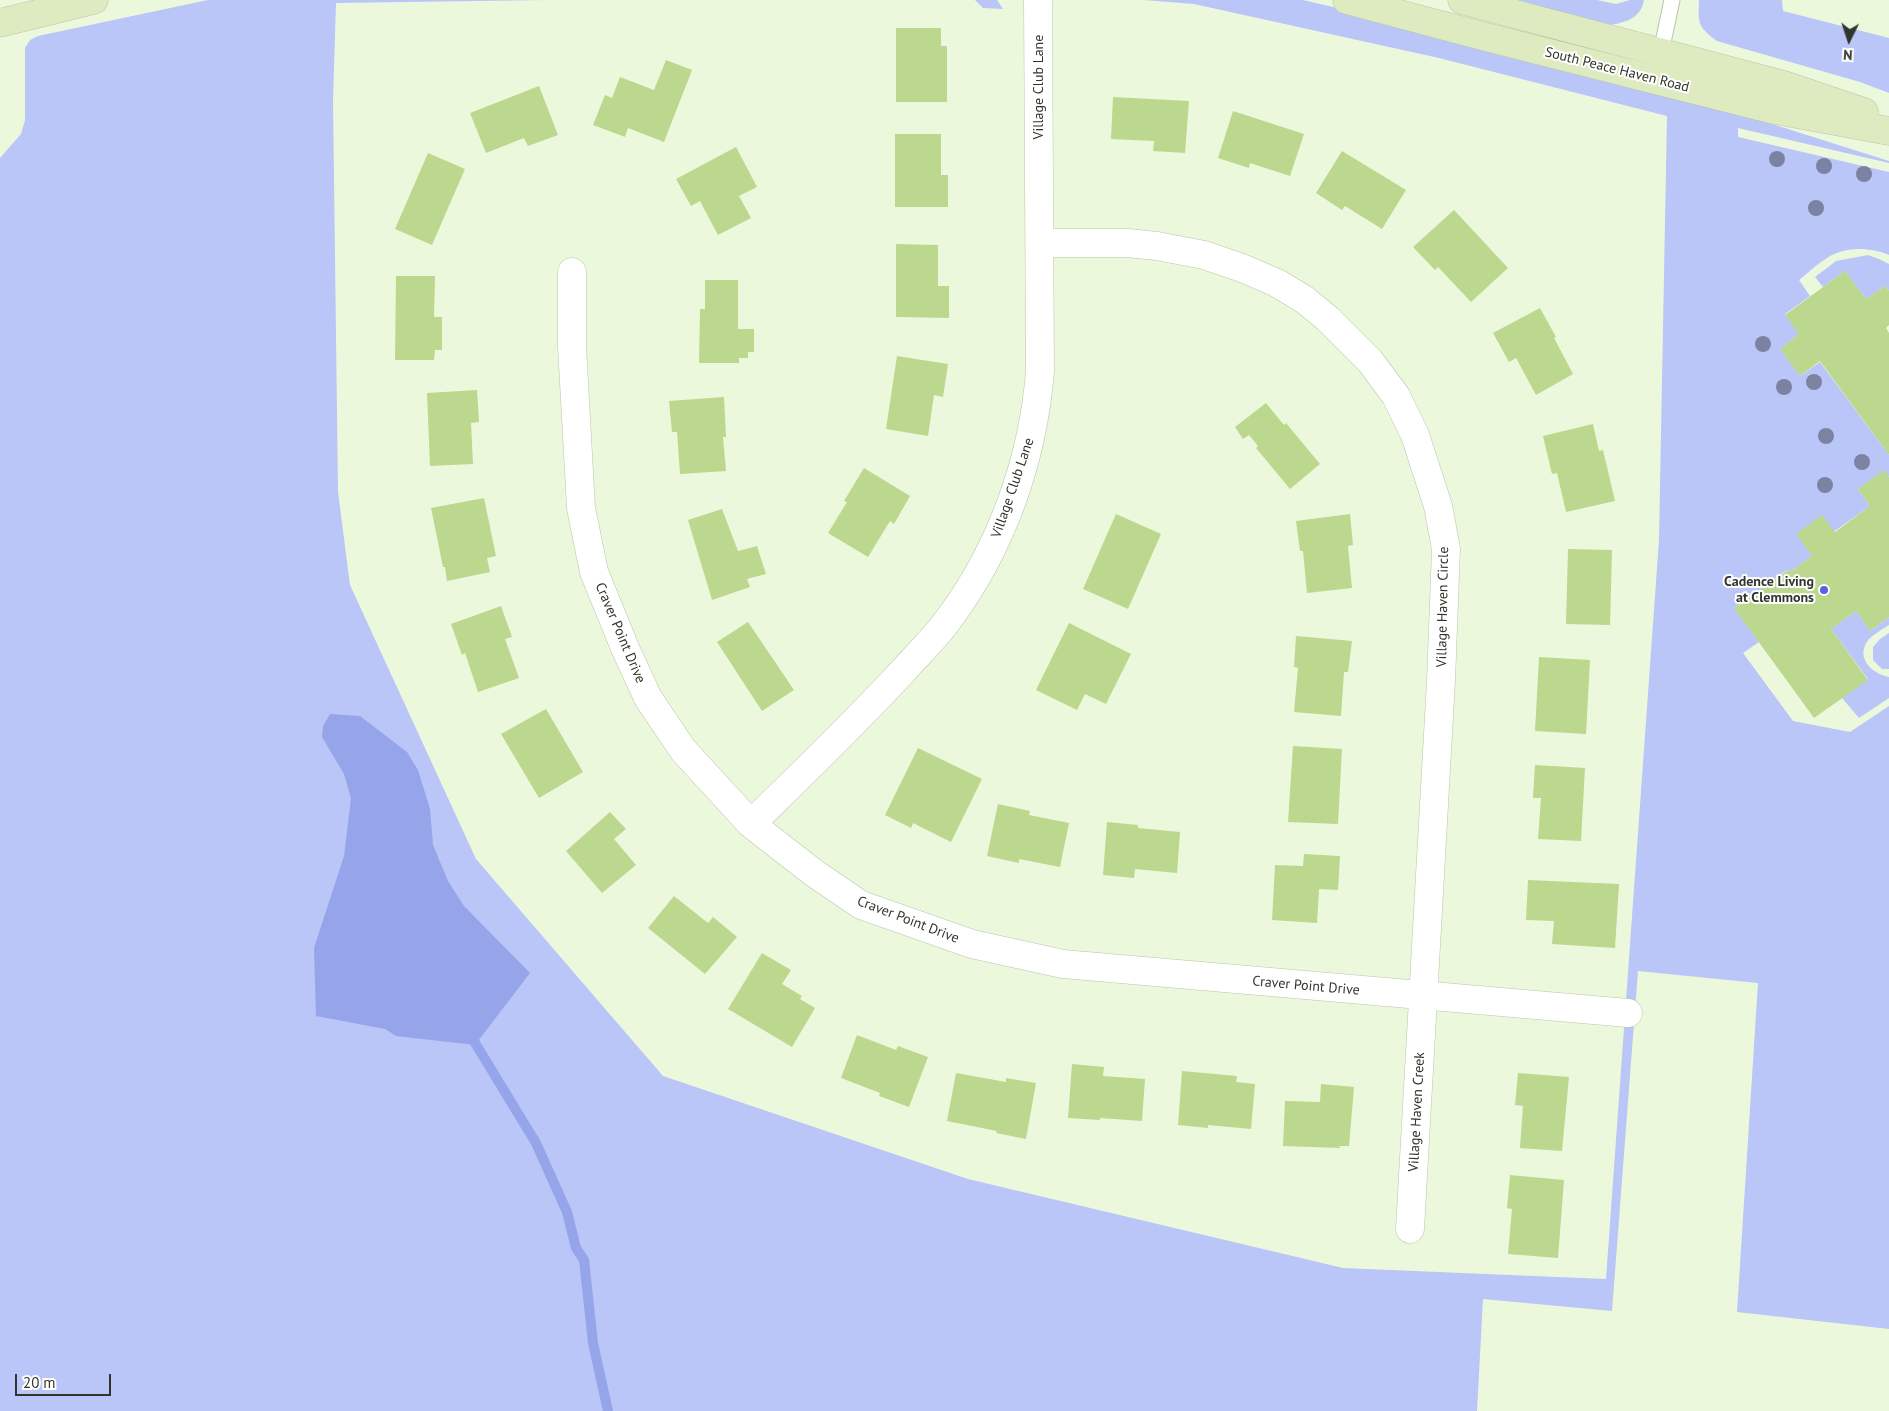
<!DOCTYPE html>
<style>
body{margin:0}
#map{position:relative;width:1889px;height:1411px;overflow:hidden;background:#ecf8dc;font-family:"PT Sans",sans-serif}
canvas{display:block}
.north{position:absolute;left:1824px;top:15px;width:50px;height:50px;-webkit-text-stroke:4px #fff;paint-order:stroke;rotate:184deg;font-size:14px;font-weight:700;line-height:20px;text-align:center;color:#31352a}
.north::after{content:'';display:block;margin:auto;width:18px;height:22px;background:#31352a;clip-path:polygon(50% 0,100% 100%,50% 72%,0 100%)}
.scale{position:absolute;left:15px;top:1374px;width:96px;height:22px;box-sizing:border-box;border:2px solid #31352a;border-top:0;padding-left:6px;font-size:15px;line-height:18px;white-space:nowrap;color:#31352a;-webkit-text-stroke:4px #fff;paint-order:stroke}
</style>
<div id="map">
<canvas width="1889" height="1411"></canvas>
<div class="north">N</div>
<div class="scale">20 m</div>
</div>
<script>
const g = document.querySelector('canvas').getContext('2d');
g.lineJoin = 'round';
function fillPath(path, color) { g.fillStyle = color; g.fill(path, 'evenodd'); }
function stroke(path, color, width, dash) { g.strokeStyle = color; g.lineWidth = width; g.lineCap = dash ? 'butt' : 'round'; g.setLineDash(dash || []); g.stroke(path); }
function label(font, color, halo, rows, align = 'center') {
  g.font = font + ' "PT Sans",sans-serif'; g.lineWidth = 4; g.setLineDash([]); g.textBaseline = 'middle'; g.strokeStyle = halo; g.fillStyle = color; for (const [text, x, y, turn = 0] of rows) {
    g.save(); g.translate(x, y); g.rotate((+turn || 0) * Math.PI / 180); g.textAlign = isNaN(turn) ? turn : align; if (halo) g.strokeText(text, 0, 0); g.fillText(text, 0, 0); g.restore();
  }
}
const green = new Path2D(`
 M208,0H547L336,3L333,100L338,492L350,585L476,859L663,1076L968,1179L1343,1268L1606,1279L1659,540L1667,116L1439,58L1194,4L1144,0H1303L1380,18L1728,110L1889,161V163L1738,128V137L1889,172V255C1871,247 1844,246 1827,258C1817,264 1808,273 1799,280L1810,296L1785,314L1799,334L1780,349L1800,376L1820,362L1889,455V477L1884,471L1858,489L1870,506L1808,550L1812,556L1790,572L1787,570L1734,608L1759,642L1743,653L1793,721L1850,732L1889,706V1329L1737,1312L1758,983L1638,971L1612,1311L1483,1299L1477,1411H0V158L21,134L25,120V48L30,40L38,36Z
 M975,0H997L1003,9L983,8Z
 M1511,0H1597L1616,4L1630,0H1644C1640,21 1622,23 1604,26Z
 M1699,0H1782L1783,11L1889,38V93L1860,82L1717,41C1698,27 1698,24 1699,0Z
 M1868,255L1879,259L1889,264V291L1885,286L1866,299L1845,271L1823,287L1815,277L1836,261Z
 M1856,611L1870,631L1889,617V625C1883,629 1874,634 1869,639C1854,657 1872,674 1889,677V698L1859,718L1842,698L1868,679L1831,629Z
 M1889,633V669H1882L1873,660V647L1880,639Z`);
const water = new Path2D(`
 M330,714L360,716L407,752L418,770L430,809L433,845L448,881L464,906L530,973L475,1045L396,1036L385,1029L316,1016L314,948L344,856L351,798L344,774L322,737L323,726Z`);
const stream = new Path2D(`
 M469,1033L536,1143L567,1212L576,1248L584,1260L593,1343L608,1411`);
const building = new Path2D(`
 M896,28H941V46H947V102H896Z
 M666,60L692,70L664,142L628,128L625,137L593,125L605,95L612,98L620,77L654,90Z
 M539,86L558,135L528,146L524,138L486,153L470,113Z
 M1113,97L1189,101L1185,153L1153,151L1154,141L1111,139Z
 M1233,111L1304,134L1290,176L1250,163L1249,168L1218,158Z
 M895,134H941V175H948V207H895Z
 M736,147L757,187L739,196L751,218L718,235L700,201L691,206L676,179Z
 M1342,151L1406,190L1382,229L1345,206L1342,210L1316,193Z
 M428,153L465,169L432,245L395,229Z
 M1454,210L1508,268L1471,302L1438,267L1435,270L1413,247Z
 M896,244L938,245V286H949V318L896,317Z
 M1845,271L1866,299L1885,286L1889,291V325L1886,328L1889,333V455L1820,361L1800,376L1780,349L1799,334L1785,315Z
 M396,276H435L434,317H442V350H435L434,360H395Z
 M705,280H738V329H754V352H748V358H739V363H699L700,309H705Z
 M1540,308L1556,337L1554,338L1573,374L1536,395L1516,358L1509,362L1493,333Z
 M897,356L948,364L943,397L934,395L928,436L886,429Z
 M477,390L479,422L471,423L473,464L430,466L427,393Z
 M724,397L726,437H723L726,471L680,474L677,432H672L669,401Z
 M1266,403L1284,425L1286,423L1320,464L1290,489L1256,448L1258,446L1249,435L1243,439L1235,427Z
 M1593,424L1599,451L1603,450L1615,501L1566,512L1557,473L1552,474L1543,436Z
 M864,468L910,496L894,524L890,521L868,557L828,533L847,502L844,501Z
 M1884,470L1889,477V617L1870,631L1856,611L1831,629L1868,680L1814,718L1734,608L1788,570L1790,572L1812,556L1796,534L1822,515L1835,532L1870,506L1858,489Z
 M484,498L496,556L487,558L490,572L447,581L445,567H443L431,508Z
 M722,509L738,551L757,546L766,574L747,579L750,587L712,600L688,520Z
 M1116,514L1161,534L1128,609L1083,589Z
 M1350,514L1353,545L1348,546L1352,588L1307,593L1303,551H1300L1296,521Z
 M1568,549L1612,550L1610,625L1566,624Z
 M501,606L512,637L505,639L519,678L478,692L465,653L462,655L451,624Z
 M748,622L794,690L762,711L717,642Z
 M1069,623L1131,654L1106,704L1085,694L1077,710L1036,690Z
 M1296,636L1352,641L1348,672H1344L1341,716L1294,712L1298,668L1294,667Z
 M1539,657L1590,660L1586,734L1535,731Z
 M546,709L583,772L539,798L501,734Z
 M1293,746L1342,749L1338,824L1288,822Z
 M918,748L982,779L951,842L913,823L911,828L885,815Z
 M1535,765L1585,768L1581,841L1538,839L1541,798H1533Z
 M998,804L1030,811L1029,815L1069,823L1060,867L1019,859V863L987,856Z
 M610,812L626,829L614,839L636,865L602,893L566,851Z
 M1107,822L1138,825V828L1180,832L1177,873L1135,869L1134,878L1103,875Z
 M1304,854L1340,856L1338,890L1319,889L1317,923L1272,920L1275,865L1303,866Z
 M1528,880L1619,884L1615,948L1552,944L1554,921L1526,920Z
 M674,896L708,923L713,917L737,937L705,974L648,928Z
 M762,953L791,970L782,984L802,996L800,999L815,1008L792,1047L728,1009Z
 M857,1035L896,1050L898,1046L928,1057L909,1107L879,1096L880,1093L841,1078Z
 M1072,1064L1104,1067L1103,1076L1145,1079L1142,1121L1100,1118V1120L1068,1118Z
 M1182,1071L1237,1076L1236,1082L1255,1084L1251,1129L1208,1125V1128L1178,1125Z
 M956,1073L1006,1082V1078L1036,1083L1026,1139L996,1133L997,1131L947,1121Z
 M1518,1073L1569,1077L1562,1151L1520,1148L1523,1106L1515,1105Z
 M1321,1084L1354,1087L1349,1146H1339L1340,1148L1283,1146L1285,1101L1320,1102Z
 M1510,1175L1564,1180L1558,1258L1508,1254L1512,1209L1507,1208Z`);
const lane = new Path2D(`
 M1661,52L1672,0`);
const street = new Path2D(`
 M1040,243H1128L1157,246L1204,255L1242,268L1277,283L1305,300L1328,319L1370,361L1396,396L1415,435L1438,506L1446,549L1441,681L1410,1229
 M572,272V346L581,508L594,572L625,648L648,698L683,750L751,824L814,873L861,905L972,944L1063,964L1628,1013
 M751,824C802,774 854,724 903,671C918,654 935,638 948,620C1002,548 1033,459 1040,371L1038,0`);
const secondary = new Path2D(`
 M1347,0L1486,37L1770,109L1889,131
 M1462,0L1784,85L1864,112
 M0,23L94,0`);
const trees = [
 [1777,159],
 [1824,166],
 [1864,174],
 [1816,208],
 [1763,344],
 [1814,382],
 [1784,387],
 [1826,436],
 [1862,462],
 [1825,485]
];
const markers = [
 [1824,590,5,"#5763da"]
];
const streetNames = [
 ["South Peace Haven Road",1617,70,14],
 ["Village Club Lane",1039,87,-90],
 ["Village Club Lane",1013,488,-71],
 ["Village Haven Circle",1443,607,-89],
 ["Craver Point Drive",620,633,67],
 ["Craver Point Drive",908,920,21],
 ["Craver Point Drive",1306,986,5],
 ["Village Haven Creek",1417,1112,-87]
];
const poiNames = [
 ["Cadence Living",1814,582],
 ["at Clemmons",1814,598]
];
fillPath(green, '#bac5f8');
fillPath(water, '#96a5e9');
stroke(stream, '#96a5e9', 10);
fillPath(building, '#bcd78e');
stroke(lane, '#bac5aa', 17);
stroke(street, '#bac5aa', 29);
stroke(secondary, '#bac5aa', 29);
stroke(lane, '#fff', 15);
stroke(street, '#fff', 28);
stroke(secondary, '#deebc1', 28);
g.fillStyle = '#7c82a1';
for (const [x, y] of trees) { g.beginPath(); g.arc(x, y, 8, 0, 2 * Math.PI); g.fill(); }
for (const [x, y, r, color] of markers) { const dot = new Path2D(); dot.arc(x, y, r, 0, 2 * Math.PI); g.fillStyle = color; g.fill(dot); stroke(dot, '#fff', 2); }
label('14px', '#31352a', '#fff', streetNames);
label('bold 14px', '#31352a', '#fff', poiNames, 'right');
</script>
